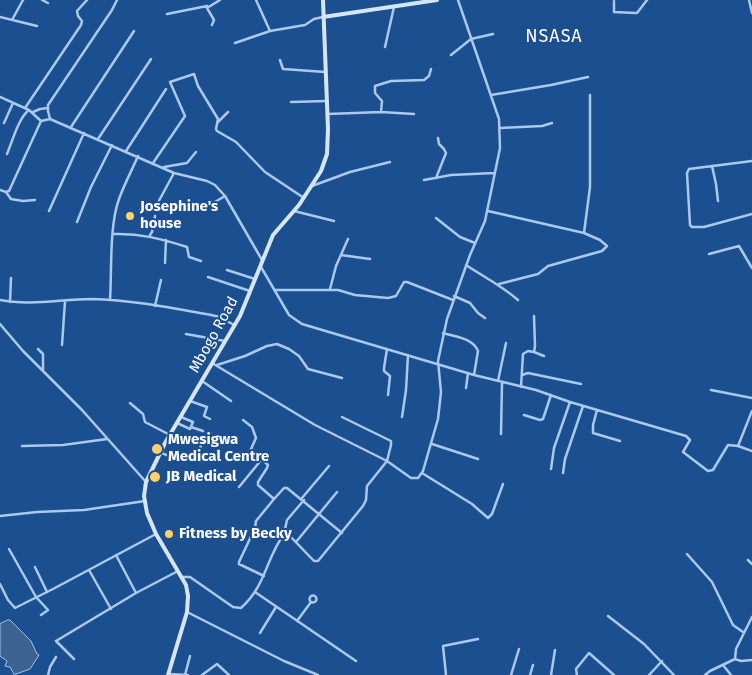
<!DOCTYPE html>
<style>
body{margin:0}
canvas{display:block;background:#1b4f8f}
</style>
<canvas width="752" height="675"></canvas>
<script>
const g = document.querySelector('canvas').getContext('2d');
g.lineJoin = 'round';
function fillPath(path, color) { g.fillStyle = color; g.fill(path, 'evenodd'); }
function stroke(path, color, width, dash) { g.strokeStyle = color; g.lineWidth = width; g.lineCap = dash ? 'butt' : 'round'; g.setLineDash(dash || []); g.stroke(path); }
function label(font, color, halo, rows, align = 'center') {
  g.font = font + ' "Fira Sans",sans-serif'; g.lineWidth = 4; g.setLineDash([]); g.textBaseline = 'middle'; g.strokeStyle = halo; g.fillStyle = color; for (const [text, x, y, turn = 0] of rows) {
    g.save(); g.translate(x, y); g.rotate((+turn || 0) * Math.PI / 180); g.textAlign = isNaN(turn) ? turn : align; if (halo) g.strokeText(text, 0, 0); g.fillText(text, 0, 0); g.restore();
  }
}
const water = new Path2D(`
 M8,620H10L31,641L37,654L39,655L30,669L16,674H14L10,667L5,666L7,661L0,656V624Z`);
const street = new Path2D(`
 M42,0L48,3
 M256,0L270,31
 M749,0L752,13
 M614,1V12L635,13H637L647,0
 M167,14L207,6
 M0,17L37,26
 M12,20L23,0
 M212,25L214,20L207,8L220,0
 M235,43L270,31L305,25L314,19L323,17
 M385,47L394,7
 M451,55L471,39L493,34
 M280,60L283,69L325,72
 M491,95L551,85L588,77
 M0,97L29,110L41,121L50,119L174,173L207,181L215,185L225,196L262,260
 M291,102L327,101
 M25,108L81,25L82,21L78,16L77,11L87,0
 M33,112L40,109L48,108
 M381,112L382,101L375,93V86L391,81L424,80L429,76L431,69
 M328,114L381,112L414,114
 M50,119L48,111V105L112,10L117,0
 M218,122L228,112
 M4,123L13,103
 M71,127L134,31
 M500,128L542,126L552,123
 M98,139L151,59
 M126,151L166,89
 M7,154C12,142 19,117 29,110
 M752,161L689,169L687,173L690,225L692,227H704L752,214
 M153,163L185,116L170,82L194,74L198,86L218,119L216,129L217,131L236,142L265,172L304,198
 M712,166L716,184L718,201
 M164,167L187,163L196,152
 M436,178L446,153L444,149L439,144L438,138
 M424,180L451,175L494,173
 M312,186L350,172L390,162
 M0,190L6,192L9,191L41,121
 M6,192L11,199L23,201L35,200
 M203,209L225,196
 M140,210L155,208L174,173
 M49,211L84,133
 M294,211L334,221
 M488,211L584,233L600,240L607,246L602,251L548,266L538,274L499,284
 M436,218L460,237L475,243
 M77,222L91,187L112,145
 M584,233L590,187V95
 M113,234C140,233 162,239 187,247L189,257L201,261
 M150,235L152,232L155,216
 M709,254L739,246L752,268
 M341,255L370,259
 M165,263L166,240
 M466,265C484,277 502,286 518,300
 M261,267L289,315L302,324L474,375L536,390L570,402L686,436L690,440L683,452L708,471L713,470L728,445L738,446L752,411
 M227,270L255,279
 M208,277L250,291
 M330,289L336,266L348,239
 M275,290H338L355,295L388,298L396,296L404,282H407L453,300
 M454,296L470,303L478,313L485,318
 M0,300C31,306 61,299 92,299C132,300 172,308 211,315L220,317L234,325
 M110,300C112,270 109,227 119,199C124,185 132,170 138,156
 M10,302L11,278
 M155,306L161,280
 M0,324L23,351L82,410L146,482
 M443,333C456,337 473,338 478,351L474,375
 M186,334L225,341
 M62,345L65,301
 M38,349L43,354V371
 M387,349L384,368V371L390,376L388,395
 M534,352L544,356
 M212,363L315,425L387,461L391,445V441L342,417
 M217,365L245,356L267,346L277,344L289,349L299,356L308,369L342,378
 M522,375L528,373L581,384
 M202,381L231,401
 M498,381L506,343
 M521,387L523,354L528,351L534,352L535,346L534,316
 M466,388L468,373
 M711,390L752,398
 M190,401L207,407L204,416L210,419
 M130,403L143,414L145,422L170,435
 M597,410L593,425V433L620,441
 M524,415L540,420L543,419L551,395
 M402,417L406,390L408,355
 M243,420L252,427L256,438L251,449L268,465L267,468L258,482V485L274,499L284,488H287L342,533
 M177,423L190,429L193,422L181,417
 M191,427L203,431
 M501,434L502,383
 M432,444L478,459
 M22,446L63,445L107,439
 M738,446L752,451
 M160,452C172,459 184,459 197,455L204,439L211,433
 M551,469L554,448L570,402
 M422,473L472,504L488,518L492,514L503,484
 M563,473L565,459L583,406
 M239,487L262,459
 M302,498L329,466
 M0,516L37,512L84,510L145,501
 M284,534L287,520L304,500
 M296,542L337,492
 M9,549L36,597L48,610L41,615
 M687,554L712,582L733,625L743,632
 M116,555L136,593
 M748,560L752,564
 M35,567L47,592
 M89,570L111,609
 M264,576L239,564V562L255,528L256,521L274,499
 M182,577H190L233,607L241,608C266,586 266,558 284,534L289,535L314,561H318L363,506L366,500L367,486L387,461L411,478H418L423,471L438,419L441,392L438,361L447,319L470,255L485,221L500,148L499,119L458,0
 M0,584L8,600L15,608L53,589L156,534
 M255,592L356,661
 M309.5 599a3.5 3.5 0 1 1 7 0a3.5 3.5 0 1 1-7 0Z
 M187,612L284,661L318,675
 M608,616L644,644L674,675
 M297,621L311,602
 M260,633L276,607
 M74,659L56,641L136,593L178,571
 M735,659L736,649L752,617
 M723,665L731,675
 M169,674L188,675
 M48,675L50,667L56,657
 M185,675L190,656
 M202,675L217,664L229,675
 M446,675L443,646L478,639
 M511,675L519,649
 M530,675L533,665
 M551,675L555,650
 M577,675L576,669L589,653L614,675
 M649,675L662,661
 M705,675L710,671L735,659L741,661L752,660`);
const secondary = new Path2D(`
 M323,17L437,0
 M168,675L187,612L188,596L186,585L156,534L147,513L144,496L146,482L165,443L240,316L273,235L299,205L321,171L327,154L328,129L323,0`);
const markers = [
 [130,216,5,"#ffd166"],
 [157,449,6,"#ffd166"],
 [155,477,6,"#ffd166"],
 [169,534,5,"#ffd166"]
];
const poiNames = [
 ["Josephine's",140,207],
 ["house",140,224],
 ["Mwesigwa",168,440],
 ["Medical Centre",168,457],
 ["JB Medical",166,477],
 ["Fitness by Becky",179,534]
];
const streetNames = [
 ["Mbogo Road",214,335,-61]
];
const quarterNames = [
 ["NSASA",554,37]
];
fillPath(water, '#3c6290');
stroke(water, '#9cc4f0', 1);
stroke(street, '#a9c9ee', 2.5);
stroke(secondary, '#d6e6fa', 4);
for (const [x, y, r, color] of markers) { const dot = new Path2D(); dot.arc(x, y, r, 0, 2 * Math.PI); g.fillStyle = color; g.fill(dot); stroke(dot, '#1b4f8f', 2); }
label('bold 15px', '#fff', '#1b4f8f', poiNames, 'left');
label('15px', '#fff', '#1b4f8f', streetNames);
g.letterSpacing = '1px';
label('18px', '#fff', '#1b4f8f', quarterNames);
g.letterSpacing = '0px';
</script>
